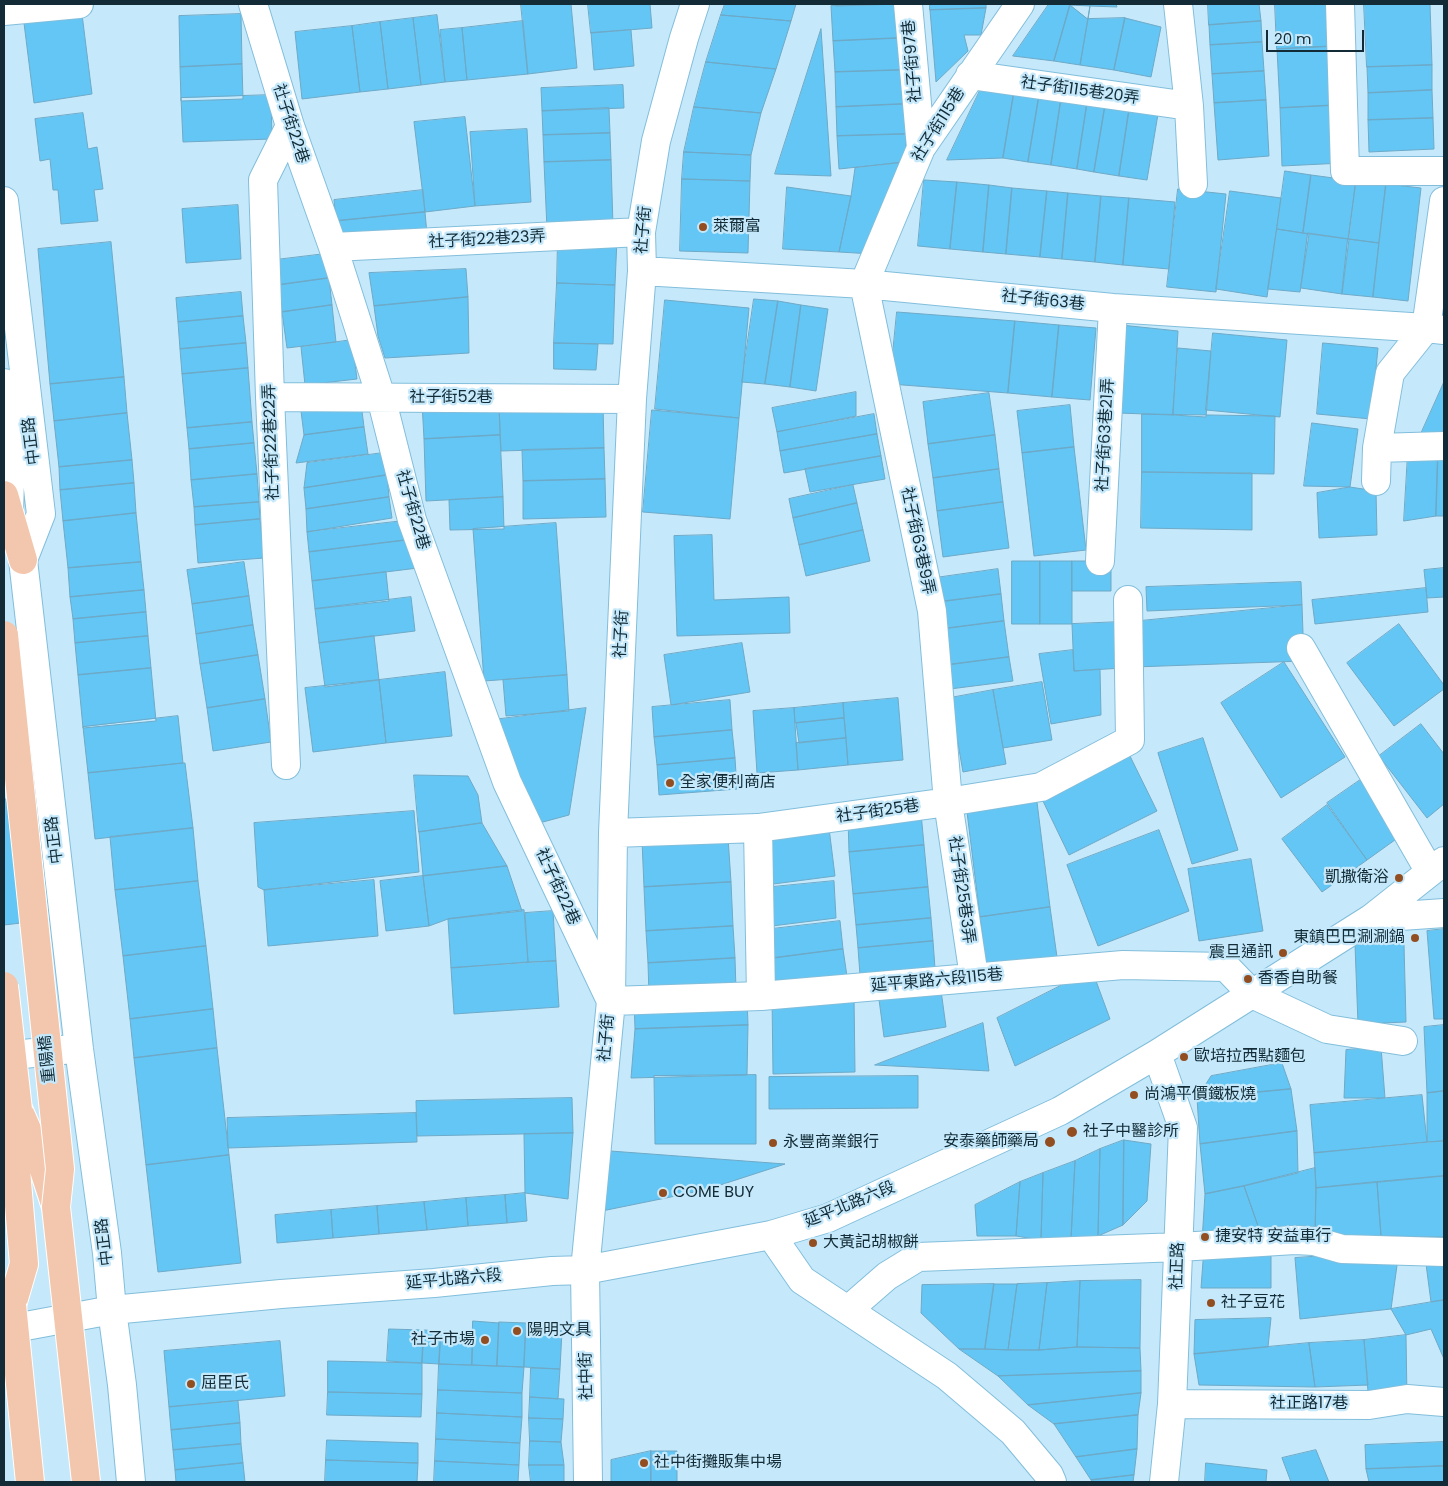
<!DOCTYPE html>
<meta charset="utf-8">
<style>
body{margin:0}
#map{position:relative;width:1448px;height:1486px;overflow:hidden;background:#c5e9fb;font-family:Poppins,sans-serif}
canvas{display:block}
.frame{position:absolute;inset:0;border:5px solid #122b36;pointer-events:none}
.scale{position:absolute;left:1266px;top:30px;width:98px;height:22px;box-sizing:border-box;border:2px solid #122b36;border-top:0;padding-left:6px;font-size:15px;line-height:18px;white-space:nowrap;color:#122b36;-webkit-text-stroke:4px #c5e9fb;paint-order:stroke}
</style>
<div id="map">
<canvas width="1448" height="1486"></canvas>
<div class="frame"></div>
<div class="scale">20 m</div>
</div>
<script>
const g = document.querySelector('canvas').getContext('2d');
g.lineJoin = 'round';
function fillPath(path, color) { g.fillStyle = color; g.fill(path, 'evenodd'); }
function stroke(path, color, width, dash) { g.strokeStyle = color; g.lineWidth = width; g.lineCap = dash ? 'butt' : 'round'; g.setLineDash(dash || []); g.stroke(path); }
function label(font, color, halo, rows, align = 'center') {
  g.font = font + ' Poppins,"Noto Sans TC",sans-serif'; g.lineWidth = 4.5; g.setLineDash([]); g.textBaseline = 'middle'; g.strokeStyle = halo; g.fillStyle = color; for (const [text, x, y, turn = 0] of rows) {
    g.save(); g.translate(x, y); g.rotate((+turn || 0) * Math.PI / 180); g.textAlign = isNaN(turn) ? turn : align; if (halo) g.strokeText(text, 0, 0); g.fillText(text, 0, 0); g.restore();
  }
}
const building = new Path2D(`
 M521,4H571L577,68L528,74Z
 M588,4H650L652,28L591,33Z
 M725,4H796L791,21L721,15Z
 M836,4H900L836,6Z
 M900,4L901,38L833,41L831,6Z
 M930,4H986V8L930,10Z
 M1049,4H1069L1070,5L1054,61L1013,56Z
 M1069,4H1116L1117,7L1090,6L1088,19Z
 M1208,4H1259L1261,21L1209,25Z
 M1275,4H1336L1338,46L1277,49Z
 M1364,4H1430L1432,65L1367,67Z
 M1070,5L1090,6L1080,65L1054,61Z
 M986,8L981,35H964L968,51L936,82L930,10Z
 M82,14L92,94L34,103L24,23Z
 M241,14L242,64L180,67L179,16Z
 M437,15L445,82L421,85L413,18Z
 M721,15L791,21L776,69L706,62Z
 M413,18L421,85L388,89L380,22Z
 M1125,18L1161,27L1151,77L1114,70Z
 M1125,18L1114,70L1080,65L1088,19Z
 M523,21L528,74L467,80L462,28Z
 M1261,21L1262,42L1210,45L1209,25Z
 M380,22L388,89L360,92L352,26Z
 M352,26L360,92L302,99L295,32Z
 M462,28L467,80L445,82L440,30Z
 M821,29L831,176L775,174Z
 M631,30L634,66L594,70L591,33Z
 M901,38L903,70L835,72L833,41Z
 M1262,42L1264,71L1212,74L1210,45Z
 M1338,46L1340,105L1280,108L1277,49Z
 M706,62L776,69L761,113L694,107Z
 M242,64L243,99L181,101L180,67Z
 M1432,65V90L1368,93L1367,67Z
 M903,70L904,104L836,107L835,72Z
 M1264,71L1266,100L1214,103L1212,74Z
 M986,78L1015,86L1003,158L947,160Z
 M623,85L624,108L542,111L541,88Z
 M1015,86L1040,90L1028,162L1003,158Z
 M1040,90L1062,93L1051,165L1028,162Z
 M1432,90L1433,118L1368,120V93Z
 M1062,93L1088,97L1077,169L1051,165Z
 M271,95L272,139L183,142L181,98Z
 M1088,97L1106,100L1094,172L1077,169Z
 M1106,100L1130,104L1119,176L1094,172Z
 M1266,100L1269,156L1218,160L1214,103Z
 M904,104L906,134L837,136L836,107Z
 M1130,104L1159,108L1147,180L1119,176Z
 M1340,105L1343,163L1282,166L1280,108Z
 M694,107L761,113L751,155L684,152Z
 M609,108L610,133L543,135L542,111Z
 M83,113L88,149L97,147L103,189L94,190L98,221L61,224L58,190H53L50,159L40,161L35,119Z
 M465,117L475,206L425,212L414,122Z
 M1433,118L1434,149L1369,152L1368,120Z
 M527,129L531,202L475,206L470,132Z
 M610,133L611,160L544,162L543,135Z
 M906,134V162L839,169L837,136Z
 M684,152L751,155L750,181L682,179Z
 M611,160L613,226L547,229L544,162Z
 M906,162L873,254L839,252L851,196L855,168Z
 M1285,171L1311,175L1303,233L1277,229Z
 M1311,175L1356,181L1348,239L1303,233Z
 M682,179L750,181L748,253L680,251Z
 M924,180L957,182L950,249L918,246Z
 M1356,181L1386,184L1379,243L1349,239Z
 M957,182L989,185L983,252L950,249Z
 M1386,184L1421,188L1408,301L1373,297Z
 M989,185L1012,188L1006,254L983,252Z
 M787,187L851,196L839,252L783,249Z
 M1012,188L1047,191L1040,257L1006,254Z
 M1178,189L1226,194L1216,292L1167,287Z
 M423,190L425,212L336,221L334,200Z
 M1047,191L1068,193L1062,259L1040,257Z
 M1230,191L1281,198L1267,297L1216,289Z
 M1068,193L1101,196L1095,262L1062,259Z
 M1101,196L1129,198L1123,265L1095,262Z
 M1129,198L1175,202L1169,269L1123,265Z
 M238,205L241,259L186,263L182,209Z
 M425,212L427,234L338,243L336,221Z
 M1277,229L1309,234L1300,292L1268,289Z
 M1308,233L1349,239L1342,294L1301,288Z
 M558,237L617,239L615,285L557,283Z
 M1348,239L1379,243L1373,297L1342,294Z
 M111,242L124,377L50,384L38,249Z
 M325,254L329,278L278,285L275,260Z
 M466,269L468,297L374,306L369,273Z
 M329,278L332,305L282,312L278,285Z
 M557,283L615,285L613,344L554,343Z
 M241,292L243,316L178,322L176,298Z
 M468,297L469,353L385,358L378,336L374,306Z
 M754,299L778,301L765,384L742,382Z
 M665,300L749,308L739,418L655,409Z
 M778,301L801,305L790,387L765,384Z
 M332,305L336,342L287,348L282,312Z
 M801,305L828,309L816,391L790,387Z
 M897,312L1015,321L1008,393L890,384Z
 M243,316L246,343L180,349L178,322Z
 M1015,321L1059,325L1052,397L1008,393Z
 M1059,325L1096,328L1090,400L1052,397Z
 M1121,325L1178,331L1173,415L1118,413Z
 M1213,333L1287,340L1280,417L1206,410Z
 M352,340L357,379L305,385L301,347Z
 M246,343L248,368L182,374L180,349Z
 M554,343L598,344L596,370L554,369Z
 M1323,343L1378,348L1371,419L1317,414Z
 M1178,348L1211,351L1206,417L1173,415Z
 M248,368L252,422L187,428L182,374Z
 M124,377L127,413L54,421L50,384Z
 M1444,382V446L1415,447Z
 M856,392V416L777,432L772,408Z
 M989,393L995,435L928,444L923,402Z
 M499,400L500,435L424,439L422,403Z
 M361,403L364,427L304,435L301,411Z
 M603,404L604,448L501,451L499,407Z
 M1070,405L1074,447L1022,453L1017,411Z
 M652,410L739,418L730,519L643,512Z
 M127,413L132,460L59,467L54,421Z
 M874,414L877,434L780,451L777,432Z
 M1142,414L1275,416L1274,474L1142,472Z
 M252,422L254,443L189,449L187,428Z
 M1312,423L1358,429L1350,487L1304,486Z
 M364,427L368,454L296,463L304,435Z
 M877,434L881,456L784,473L780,451Z
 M500,435L503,497L426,501L424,439Z
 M995,435L999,469L933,478L928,444Z
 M254,443L257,474L191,480L189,449Z
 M1074,447L1086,550L1034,556L1022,453Z
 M604,448L605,479L523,481L522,450Z
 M383,453L387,475L304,488L307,463Z
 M1408,453H1438L1436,516L1404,521Z
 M1438,453H1444V516H1436Z
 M881,456L885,479L810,492L805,469Z
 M132,460L134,483L60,490L59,467Z
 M999,469L1003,502L937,511L933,478Z
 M1142,472L1252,473V530L1141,528Z
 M257,474L259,502L194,507L191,480Z
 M387,475L389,497L306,509L304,488Z
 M605,479L606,517L523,519V481Z
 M134,483L136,513L63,521L60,490Z
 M853,485L857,503L793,518L789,499Z
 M1350,487L1376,491L1377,535L1319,538L1317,493Z
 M389,497L392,518L307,532L306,509Z
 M503,497L504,529L450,530L449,500Z
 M259,502L260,519L195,525L194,507Z
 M1003,502L1009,548L943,557L937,511Z
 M857,503L863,530L799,545L793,518Z
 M136,513L141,562L68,568L63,521Z
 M260,519L264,558L198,563L195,525Z
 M412,520L415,539L309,552L307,532Z
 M556,523L567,675L484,681L473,529Z
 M863,530L870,561L806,576L799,545Z
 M712,535L714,600L789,597L790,633L677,636L674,536Z
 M415,539L418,568L312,581L309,552Z
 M1012,561H1040V624H1012Z
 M1040,561H1072V624H1040Z
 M1072,561H1111V591H1072Z
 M141,562L144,590L70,597L68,568Z
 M244,562L249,596L192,604L187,570Z
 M1444,568V597L1427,598L1424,570Z
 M998,569L1001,594L931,603L928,579Z
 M386,572L389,601L315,609L312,581Z
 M1301,582L1302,605L1147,611L1146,587Z
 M1426,588L1428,612L1315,624L1312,600Z
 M144,590L146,612L73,619L70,597Z
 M1001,594L1004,621L934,630L931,603Z
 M249,596L253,625L196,634L192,604Z
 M411,597L415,631L319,643L315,609Z
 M1302,605L1304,661L1134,667L1140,621Z
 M146,612L148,636L75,643L73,619Z
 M1004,621L1009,657L939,666L934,630Z
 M1121,622L1123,668L1074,671L1072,624Z
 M1399,624L1444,685V689L1394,726L1347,663Z
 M253,625L258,655L200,664L196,634Z
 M148,636L151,668L78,675L75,643Z
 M374,636L379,680L325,687L319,643Z
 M742,643L750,692L671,705L664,655Z
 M1073,650L1074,671L1100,669L1101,715L1051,724L1039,654Z
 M258,655L265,699L207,708L200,664Z
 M1009,657L1013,681L942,690L939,666Z
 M1284,662L1345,757L1281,798L1221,703Z
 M151,668L156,721L83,728L78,675Z
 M445,672L452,736L386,743L379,680Z
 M567,675L569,711L506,716L503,680Z
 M379,680L386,743L313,752L305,688Z
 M1042,682L1052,740L1003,748L993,690Z
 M993,690L1006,764L963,772L950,698Z
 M898,698L903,760L848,765L843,703Z
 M265,699L271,742L213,751L207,708Z
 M730,700L732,730L654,737L652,707Z
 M843,703L844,718L795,723L794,708Z
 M586,708L569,815L528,826L485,721Z
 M794,708L798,770L757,773L753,711Z
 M178,716L183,763L88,773L83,727Z
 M844,718L846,738L799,743L796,723Z
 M1421,724L1444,754V804L1427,818L1379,756Z
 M732,730L735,758L657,765L654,737Z
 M846,738L848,765L798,770L796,743Z
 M1203,738L1238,850L1192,864L1158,753Z
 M1129,754L1157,811L1069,855L1041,797Z
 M735,758L737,789L659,795L657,765Z
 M183,763H185L193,828L95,839L88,773Z
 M414,775L468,776L478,795L482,823L419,832Z
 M1366,776L1406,832L1367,860L1327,803Z
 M1036,794L1050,907L980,917L966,804Z
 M4,799H6L21,923L4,925Z
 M1327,805L1367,860L1322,892L1282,839Z
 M414,811L419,872L264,890L258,887L254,823Z
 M921,813L924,845L849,852L848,819Z
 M828,820L835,876L758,886L751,829Z
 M482,823L507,866L423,876L419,832Z
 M193,828L198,881L115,890L110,837Z
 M1159,830L1189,911L1098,946L1067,865Z
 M728,837L731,882L644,887L642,841Z
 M924,845L928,887L853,894L849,852Z
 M1251,859L1263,931L1199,941L1188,869Z
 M507,866L522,911L448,919L429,926L423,876Z
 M423,876L429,926L386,931L380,881Z
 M374,880L378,936L268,946L264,890Z
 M198,881L206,946L123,956L115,890Z
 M834,881L836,918L764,927L762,888Z
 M731,882L733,926L646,931L644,887Z
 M928,887L931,918L856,925L853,894Z
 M1050,907L1057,957L986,966L980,917Z
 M524,910L528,962L451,968L448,919Z
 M553,911L556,961L528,962L525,913Z
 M931,918L933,941L858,948L856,925Z
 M840,921L843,949L766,959L763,930Z
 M733,926L735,958L648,963L646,931Z
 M1444,929V1019H1434L1427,931Z
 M933,941L935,968L860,975L858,948Z
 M1404,944L1406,1022L1358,1024L1355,945Z
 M206,946L213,1009L130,1019L123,956Z
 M843,949L848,983L770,993L766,959Z
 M735,958L736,990L649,995L648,963Z
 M556,961L559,1007L454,1014L451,968Z
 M1092,970L1110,1019L1015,1066L997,1018Z
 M940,983L946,1027L884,1037L878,992Z
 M854,996L855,1072L773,1074L772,997Z
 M747,997L748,1025L635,1029L634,1000Z
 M213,1009L217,1048L134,1058L130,1019Z
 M983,1023L989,1071L875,1065Z
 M748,1025L747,1075L631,1078L635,1029Z
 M1444,1025V1091L1427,1093L1424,1027Z
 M1381,1047L1385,1098H1344L1346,1050Z
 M217,1048L229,1155L146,1165L134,1058Z
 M1282,1063L1291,1089L1197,1098L1211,1076Z
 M756,1075V1144H655L654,1076Z
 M918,1076V1108L769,1109V1077Z
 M1291,1089L1297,1131L1200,1144L1197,1098Z
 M1444,1091V1141L1427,1142V1093Z
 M1422,1095L1427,1142L1314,1153L1310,1105Z
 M572,1098L573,1133L417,1136L416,1101Z
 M416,1113L417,1142L228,1148L227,1118Z
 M1297,1131L1298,1173L1244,1186L1205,1194L1200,1144Z
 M573,1133L568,1199L525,1193L524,1134Z
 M1124,1140L1123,1225L1098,1236L1100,1149Z
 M1124,1140L1151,1144L1147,1201L1123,1225Z
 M1444,1141V1176L1316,1188L1314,1153Z
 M1100,1149L1098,1236L1071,1239L1075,1161Z
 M597,1150L785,1164L705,1190L592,1213Z
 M229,1155L241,1263L158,1272L146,1165Z
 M1075,1161L1071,1239L1041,1240L1043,1173Z
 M1315,1168L1316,1188L1315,1237L1263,1240L1244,1186Z
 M1043,1173L1041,1240L1016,1236L1020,1182Z
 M1444,1176V1237L1381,1236L1377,1182Z
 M1020,1182L1016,1236H977L975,1205Z
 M1377,1182L1381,1236L1315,1237L1316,1188Z
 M1244,1186L1263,1240L1202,1241L1205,1194Z
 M525,1193L527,1221L507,1223L505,1195Z
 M505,1195L507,1223L468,1226L466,1198Z
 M466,1198L468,1226L427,1230L424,1202Z
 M424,1202L427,1230L379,1234L377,1206Z
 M377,1206L379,1234L333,1238L331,1210Z
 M331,1210L333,1238L277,1243L275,1215Z
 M1271,1244V1288H1201L1204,1248Z
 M1399,1251L1391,1309L1300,1319L1295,1258Z
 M1444,1262V1300L1431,1302L1426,1264Z
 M1141,1280L1140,1348L1077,1347L1080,1281Z
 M1080,1281L1077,1347L1039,1350L1047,1283Z
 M1047,1283L1039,1350H1008L1017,1284Z
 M994,1284L985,1349H959L921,1313L922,1285Z
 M994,1284H1017L1008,1350L985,1349Z
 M1444,1300V1359L1431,1329L1406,1335L1391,1309Z
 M1271,1318L1268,1347L1194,1354L1195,1320Z
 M473,1321L499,1323L497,1366L472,1365Z
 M499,1322L526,1323L524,1367L497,1366Z
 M389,1329L424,1330L422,1363L387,1361Z
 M526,1329L562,1331L560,1369L524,1367Z
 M424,1330L441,1331L439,1364L422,1363Z
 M441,1331L473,1333L472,1365L439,1364Z
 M1406,1335L1407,1399L1369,1405L1364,1340Z
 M1364,1340L1368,1385L1315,1387L1309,1343Z
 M280,1341L285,1396L169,1407L164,1351Z
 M1309,1343L1315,1387L1199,1385L1194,1354Z
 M1077,1347L1140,1348L1141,1371L998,1376L959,1349L1039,1350Z
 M328,1361L422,1363V1394L328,1392Z
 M439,1364L524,1367L522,1393L438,1390Z
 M531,1368L560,1369L558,1399L530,1397Z
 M1141,1371V1393L1028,1405L998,1376Z
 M438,1390L522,1393V1417L437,1413Z
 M328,1392L422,1394L421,1417L327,1415Z
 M1141,1393L1138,1415L1054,1424L1028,1405Z
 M530,1397L564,1399L563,1419L529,1418Z
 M238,1401L240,1423L171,1430L169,1407Z
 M437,1413L522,1417L520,1443L436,1439Z
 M1138,1415L1137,1449L1076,1457L1054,1424Z
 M529,1418L563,1419L561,1442L530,1441Z
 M240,1423L241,1444L173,1450L171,1430Z
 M436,1439L520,1443L519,1465L435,1461Z
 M327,1440L418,1443V1463L326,1460Z
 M530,1441L561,1442L564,1465H529Z
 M1444,1442V1466L1366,1469L1365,1445Z
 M241,1444L243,1463L175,1470L173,1450Z
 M1137,1449L1134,1475L1091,1480L1076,1457Z
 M1316,1450L1329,1482H1291L1282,1458Z
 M651,1451V1482H611V1460Z
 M651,1451H677V1482H651Z
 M326,1460L418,1463L417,1482H325Z
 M435,1461L519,1465L518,1482H434Z
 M243,1463L245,1482H176L175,1470Z
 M1206,1463L1267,1470L1266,1482H1205Z
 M529,1465H564V1482H531Z
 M1444,1466V1482H1369L1366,1469Z
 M1134,1475L1133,1482H1092L1091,1480Z`);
const minor = new Path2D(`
 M253,4L290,126L333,247L381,397L412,520L507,782L611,1001L761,996L1123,965L1226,967L1252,994L1327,1029L1403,1041
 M908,4L921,148
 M1178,4L1189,106L1193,184
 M1340,4L1345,171H1444
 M4,11L79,4
 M970,75L1189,106
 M4,201L41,514L23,560L79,1049L107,1253L112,1310L122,1385L131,1482
 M333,247L641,232
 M642,271L864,284L1113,308L1426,328L1444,330
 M4,383L11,444L9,514
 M270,397L632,399
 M1377,448L1444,446
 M1376,481L1377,448L1390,373L1426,328L1444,201
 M1100,561L1113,308
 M1301,648L1430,872
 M286,765L270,397L263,180L290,126
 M758,828L761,996
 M613,833L758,828L948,802L1041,787L1130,740L1128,600
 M1372,918L1444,913
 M974,977L948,802L932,611L864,284L921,148L1020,4
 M1157,1054L1183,1128L1172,1404L1164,1482
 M4,1056L72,1049
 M771,1235L802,1280L947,1376L1013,1432L1049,1475L1052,1482
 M848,1310L887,1276L918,1257L1179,1247L1295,1240L1314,1241L1342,1249L1444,1252
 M4,1330L112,1310L281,1294L434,1283L552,1271L585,1270L771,1235L828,1218L1060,1111L1157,1054L1372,918L1444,861
 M1172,1404L1369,1405L1407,1399L1444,1402
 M588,1482L585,1270L611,1001L613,833L632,399L642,271L641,232L656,141L684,38L695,4`);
const major = new Path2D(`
 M4,495L23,560
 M19,1111L42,1164L56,1207
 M12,1305L24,1264L14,1147L18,1110`);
const majorBridge = new Path2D(`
 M4,635L60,1169L56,1207L86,1482
 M4,986L18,1110
 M12,1305L30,1482`);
const markers = [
 [703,227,5,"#924e21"],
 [670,783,5,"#924e21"],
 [1399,878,5,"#924e21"],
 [1415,938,5,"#924e21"],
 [1283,953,5,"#924e21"],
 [1248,979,5,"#924e21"],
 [1184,1057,5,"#924e21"],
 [1134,1095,5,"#924e21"],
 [1072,1132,6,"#924e21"],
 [1050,1142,6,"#924e21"],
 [773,1143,5,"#924e21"],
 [663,1193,5,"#924e21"],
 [1205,1237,5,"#924e21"],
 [813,1243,5,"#924e21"],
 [1211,1303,5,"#924e21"],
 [517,1331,5,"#924e21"],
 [485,1340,5,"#924e21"],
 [191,1384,5,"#924e21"],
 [644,1463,5,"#924e21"]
];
const streetNames = [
 ["社子街97巷",913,61,-95],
 ["社子街115巷20弄",1080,91,8],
 ["社子街22巷",290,124,72],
 ["社子街115巷",939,125,-58],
 ["社子街",644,230,-85],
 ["社子街22巷23弄",487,240,-3],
 ["社子街63巷",1043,301,6],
 ["社子街52巷",451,398],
 ["社子街63巷21弄",1106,435,-87],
 ["中正路",32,441,-97],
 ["社子街22巷22弄",272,442,-92],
 ["社子街22巷",412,510,74],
 ["社子街63巷9弄",917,541,78],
 ["社子街",622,634,-87],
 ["社子街25巷",878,812,-8],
 ["中正路",55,840,-97],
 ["社子街22巷",557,887,65],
 ["社子街25巷3弄",961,890,82],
 ["延平東路六段115巷",937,981,-5],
 ["社子街",607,1038,-85],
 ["重陽橋",48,1059,-96],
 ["延平北路六段",850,1205,-22],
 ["中正路",105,1242,-97],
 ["社正路",1178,1266,-88],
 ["延平北路六段",454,1280,-5],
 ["社中街",587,1376,-91],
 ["社正路17巷",1309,1404]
];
const poiNames = [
 ["萊爾富",713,227],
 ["全家便利商店",680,783],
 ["凱撒衛浴",1389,878,"right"],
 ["東鎮巴巴涮涮鍋",1405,938,"right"],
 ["震旦通訊",1273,953,"right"],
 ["香香自助餐",1258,979],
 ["歐培拉西點麵包",1194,1057],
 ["尚鴻平價鐵板燒",1144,1095],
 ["社子中醫診所",1083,1132],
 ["安泰藥師藥局",1039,1142,"right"],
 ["永豐商業銀行",783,1143],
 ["COME BUY",673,1193],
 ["捷安特 安益車行",1215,1237],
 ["大黃記胡椒餅",823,1243],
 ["社子豆花",1221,1303],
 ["陽明文具",527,1331],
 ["社子市場",475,1340,"right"],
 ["屈臣氏",201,1384],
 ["社中街攤販集中場",654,1463]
];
fillPath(building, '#63c6f4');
stroke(building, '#6ea9c7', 1);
stroke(minor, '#82bedb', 30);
stroke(major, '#fff', 30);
stroke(minor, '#fff', 28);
stroke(major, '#f3c7ad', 28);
stroke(majorBridge, '#fff', 30, []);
stroke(majorBridge, '#f3c7ad', 28);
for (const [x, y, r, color] of markers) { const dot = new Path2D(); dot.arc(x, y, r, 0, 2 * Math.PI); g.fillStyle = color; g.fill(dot); stroke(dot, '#c5e9fb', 2); }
label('16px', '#122b36', '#c5e9fb', streetNames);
label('16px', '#122b36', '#c5e9fb', poiNames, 'left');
</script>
